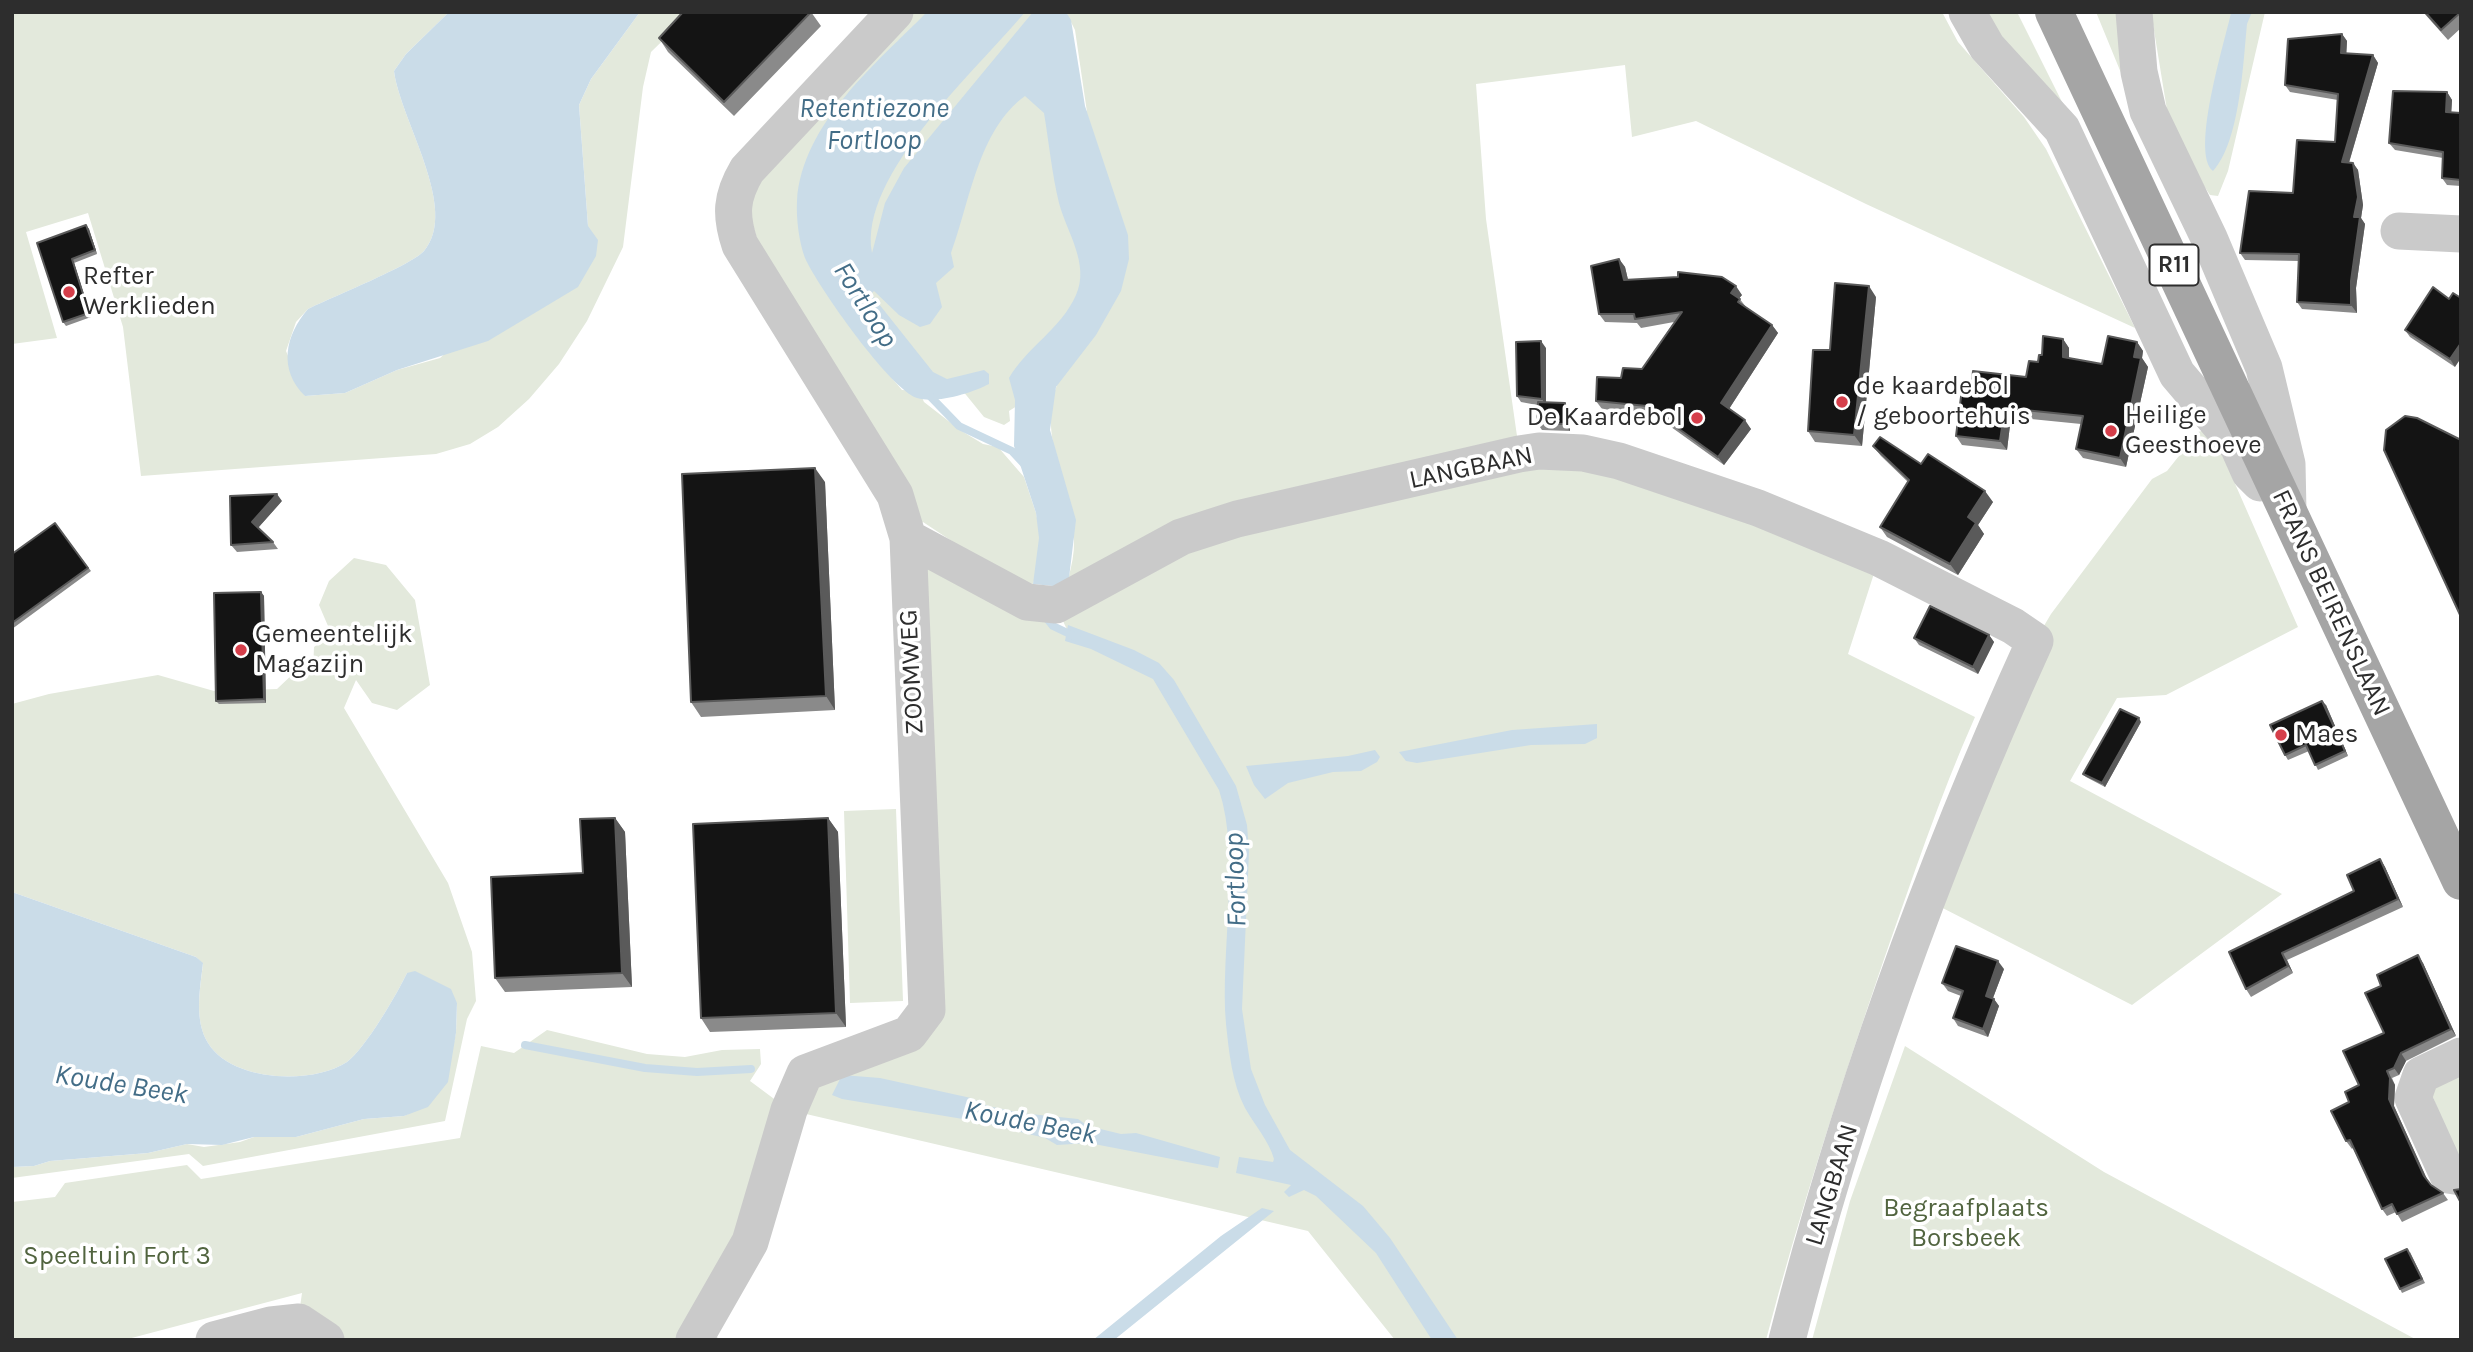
<!DOCTYPE html>
<style>
body{margin:0}
#map{position:relative;width:2473px;height:1352px;overflow:hidden;background:#fff;font-family:Karla,sans-serif}
canvas{display:block}
.frame{position:absolute;inset:0;border:14px solid #2d2d2d;pointer-events:none}
</style>
<div id="map">
<canvas width="2473" height="1352"></canvas>
<div class="frame"></div>
</div>
<script>
const g = document.querySelector('canvas').getContext('2d');
g.lineJoin = 'round';
function fillPath(path, color) { g.fillStyle = color; g.fill(path, 'evenodd'); }
function stroke(path, color, width, dash) { g.strokeStyle = color; g.lineWidth = width; g.lineCap = dash ? 'butt' : 'round'; g.setLineDash(dash || []); g.stroke(path); }
function label(font, color, halo, rows, align = 'center') {
  g.font = font + ' Karla,sans-serif'; g.lineWidth = 7; g.setLineDash([]); g.textBaseline = 'middle'; g.strokeStyle = halo; g.fillStyle = color; for (const [text, x, y, turn = 0] of rows) {
    g.save(); g.translate(x, y); g.rotate((+turn || 0) * Math.PI / 180); g.textAlign = isNaN(turn) ? turn : align; if (halo) g.strokeText(text, 0, 0); g.fillText(text, 0, 0); g.restore();
  }
}
const green = new Path2D(`
 M12,12H449L406,54L394,71C400,120 460,209 424,251C412,265 330,298 308,309L296,322L286,351L305,396L345,393L397,370L440,358L588,226L579,105L591,79L640,12H692L651,52L643,87L623,247L587,321L559,364L529,399L498,427L470,444L436,454L141,476L123,327L88,213L26,232L57,338L12,344Z
 M908,12H1039L1087,112L1075,30L1066,12H1942L1958,42L2024,117L2046,149L2135,328L1866,204L1696,121L1632,137L1625,65L1476,84L1486,219L1518,443L1879,558L1848,654L1975,717C1939,798 1911,882 1882,965C1840,1089 1799,1213 1766,1340H1395L1308,1231L789,1110L706,1319L719,1340H214L300,1307L302,1293L124,1340H12V1202L55,1197L65,1183L187,1165L201,1179L460,1138L481,1046L514,1053L547,1030L647,1054L685,1057L722,1050L760,1049L761,1064L750,1081L789,1110L805,1073L909,1034L908,538L766,269L745,198ZM864,296L921,367L958,385L984,417L1004,425L1010,421L1009,411L1060,379C1034,426 1071,491 1074,541C1075,566 1062,591 1062,615C1062,621 1067,629 1070,635L908,538L923,522L1012,581L1033,584L1043,549L1036,513L1024,477L998,447L983,444L960,430L924,402L919,391L902,390L857,337Z
 M1979,12H2017L2081,140Z
 M2096,12H2126L2135,107Z
 M2151,12H2265L2228,171L2218,196L2210,195L2204,186L2167,110Z
 M2205,430L2218,445L2298,627L2166,695L2117,698L2070,781L2282,894L2132,1005L1929,901L2035,641L2051,614L2152,479L2167,471L2198,432Z
 M354,558L386,565L415,600L430,685L397,710L372,703L356,680L344,708L448,883L472,952L476,1001L467,1019L445,1121L203,1166L189,1154L12,1178V1167L34,1166L50,1161L148,1153L187,1144L204,1147L240,1142L254,1137H296L364,1119L404,1116L420,1108L451,1055L456,1033L457,1003L407,973C397,994 365,1049 347,1062C312,1085 232,1082 208,1043C194,1020 200,989 203,964L196,957L12,892V704L49,694L158,675L214,691L277,689L296,671H313L314,647L331,633L319,605L329,581Z
 M896,809L903,1001L850,1003L844,811Z
 M1905,1046L2104,1172L2417,1340H1812L1850,1201Z
 M2461,1066V1169L2427,1082Z`);
const water = new Path2D(`
 M449,12H640L591,79L579,105L588,226L598,240L596,256L578,287L488,341L397,370L345,393L305,396C278,370 285,335 308,309C330,298 412,265 424,251C460,209 400,120 394,71L406,54Z
 M927,12H1025C978,69 858,175 872,253L885,203L904,168L1033,12H1066L1071,20L1085,106L1128,235L1129,259L1121,291L1096,335L1056,387L1050,430L1076,520L1069,578L1062,587L1033,584L1039,538L1036,513L1014,446L1015,400L1009,378C1027,347 1061,329 1076,295C1090,264 1067,233 1059,203C1052,174 1049,143 1044,113L1025,96C978,130 970,202 951,253L954,267L936,283L942,307L930,324L920,327L899,315L874,291L871,294L933,372L947,379L984,370L989,374V384C972,393 936,404 917,398C890,389 818,287 805,258C799,242 796,218 797,201C802,123 877,63 927,12Z
 M2252,12L2247,24C2243,64 2240,142 2213,171C2190,153 2225,41 2231,13Z
 M1068,625L1134,650L1159,663L1174,680L1236,786L1247,825L1249,852L1242,1009L1251,1069L1265,1105L1290,1150L1363,1206L1390,1238L1458,1340H1432L1376,1253L1316,1196L1304,1190L1289,1197L1284,1192L1291,1185L1236,1173L1239,1157L1273,1162L1274,1159C1269,1141 1254,1124 1245,1108C1232,1083 1229,1052 1226,1024C1220,952 1241,856 1219,790L1153,679L1091,649L1065,641Z
 M1597,724V738L1585,744L1531,745L1417,763L1406,761L1399,752L1512,730Z
 M1375,750L1380,757L1377,762L1361,771L1333,772L1288,783L1265,799L1254,785L1246,766L1348,756Z
 M12,892L196,957L203,963C200,989 194,1020 208,1043C232,1082 312,1085 347,1062C365,1049 397,994 407,973L415,971L451,989L457,1003L456,1033L448,1082L428,1107L404,1116L364,1119L296,1137H254L222,1145L187,1144L148,1153L50,1161L34,1166L12,1167Z
 M842,1075L880,1078L971,1098L988,1106L1021,1113L1078,1119L1088,1126L1121,1134L1136,1133L1220,1157L1218,1168L1089,1143L1057,1145L1045,1138L975,1121L842,1099L832,1095Z
 M1262,1208L1274,1211L1114,1340H1093L1221,1236Z`);
const stream = new Path2D(`
 M926,392L959,426L1012,451L1026,466
 M1045,616L1053,626L1076,637
 M525,1045L645,1068L697,1072L751,1069`);
const minor = new Path2D(`
 M1967,12L1987,47L2062,129L2177,374L2238,446L2250,473L2260,483
 M2134,12L2139,72L2148,111L2209,238L2264,368L2287,464L2288,511
 M2399,231L2461,234
 M908,538L1027,602L1056,605L1181,537L1237,519L1519,454L1539,451L1583,453L1619,461L1758,508L1879,558L2013,626L2035,641C1933,865 1848,1101 1787,1340
 M2461,1056L2421,1075L2413,1098L2448,1175L2461,1177
 M214,1340L271,1325L299,1322L326,1340
 M694,1340L750,1242L789,1110L805,1073L909,1034L927,1010L908,538L895,495L740,245C730,215 731,197 747,170L895,12`);
const major = new Path2D(`
 M2054,12L2461,881`);
const wall = new Path2D(`
 M811,12L821,26L734,116L668,52L659,38Z
 M2423,12H2461V28L2448,40Z
 M2342,34L2347,41L2346,54L2373,55L2378,63L2349,163H2353L2358,170L2363,205L2361,218L2365,224L2356,288L2357,313L2302,309L2297,302L2299,261L2245,260L2240,253L2293,193L2335,142L2338,100L2290,92L2285,85Z
 M2447,92L2452,100L2451,112L2461,113V186L2447,185L2442,178L2443,158L2395,150L2389,143Z
 M86,225L89,229L97,254L74,263L91,317L66,326L63,322L37,243Z
 M1619,259L1625,267L1628,280L1742,295L1739,298L1746,307L1772,325L1778,333L1729,409L1751,429L1724,465L1653,414L1602,409L1596,401L1621,378L1642,369L1674,322L1641,328L1637,323L1605,322L1599,314Z
 M1876,297L1862,446L1815,442L1808,431Z
 M2449,299L2455,367L2410,337L2405,330Z
 M2063,339L2069,348V358L2102,364L2137,342L2143,351L2142,358L2148,367L2126,467L2083,458L2076,449L2081,424L2011,417L2007,450L1962,445L1956,436L1971,390L2026,377L2038,362L2042,355Z
 M1546,348V402L1570,410V431L1542,430L1537,423V405L1521,402L1517,396Z
 M1873,446L1921,464L1993,502L1978,525L1984,534L1958,575L1887,537L1880,527L1908,482L1881,456Z
 M825,482L835,710L701,717L691,702Z
 M282,501L258,528L273,542L278,549L237,552L231,545Z
 M55,523L91,571L12,629V554Z
 M261,592L264,596L266,703L219,704L216,701Z
 M1989,635L1994,642L1978,674L1919,645L1914,638Z
 M2326,705L2348,756L2318,770L2309,751L2288,760L2285,755Z
 M2141,722L2105,787L2086,777L2083,774Z
 M615,818L625,832L632,987L505,992L495,978L583,873Z
 M828,818L838,832L846,1027L710,1032L701,1018Z
 M2380,859L2385,867L2403,907L2287,960L2293,973L2251,997L2246,989L2229,952L2354,891Z
 M2423,963L2456,1036L2406,1061L2399,1075L2392,1078L2395,1085L2394,1106L2428,1181L2431,1185L2443,1193L2448,1200L2402,1222L2396,1212L2387,1216L2382,1209L2353,1148L2352,1149L2346,1141L2349,1102L2359,1085L2384,1033L2381,986Z
 M2004,969L1993,998L1999,1006L1988,1037L1958,1026L1953,1018L1961,996L1948,991L1942,983Z
 M2410,1252L2425,1283L2402,1293L2400,1289Z`);
const shadedWall = new Path2D(`
 M2342,34L2347,41L2346,61L2341,53Z
 M2373,55L2378,63L2347,169L2342,162Z
 M2447,92L2452,100L2451,119L2446,112Z
 M2353,163L2358,170L2363,205L2361,218L2365,224L2356,288L2357,313L2351,305V281L2354,217Z
 M86,225L89,229L97,254L95,250Z
 M72,259L74,263L91,317L89,313Z
 M1619,259L1625,267L1630,288L1624,280Z
 M1736,286L1742,295L1737,301L1731,293Z
 M1869,286L1876,297L1862,446L1854,435Z
 M1772,325L1778,333L1727,412L1721,403Z
 M2063,339L2069,348V366L2063,357Z
 M1541,341L1546,348V406L1542,399Z
 M2137,342L2143,351L2142,358L2148,367L2126,467L2120,458L2134,357Z
 M2461,343V358L2455,367L2450,359Z
 M1565,403L1570,410V431L1564,424Z
 M2005,408L2011,417L2007,450L2000,441Z
 M1745,420L1751,429L1724,465L1718,457Z
 M815,468L825,482L835,710L826,696Z
 M1985,491L1993,502L1978,525L1984,534L1958,575L1950,564L1968,517Z
 M277,494L282,501L257,529L252,522Z
 M261,592L264,596L266,703L264,699Z
 M1989,635L1994,642L1978,674L1973,667Z
 M2322,701L2326,705L2348,756L2345,751Z
 M2139,718L2141,722L2105,787L2102,783Z
 M615,818L625,832L632,987L622,973Z
 M828,818L838,832L846,1027L836,1013Z
 M2380,859L2385,867L2403,907L2398,899Z
 M2282,953L2287,960L2293,973L2288,966Z
 M2418,955L2423,963L2456,1036L2451,1029Z
 M1998,961L2004,969L1991,1003L1986,996Z
 M1994,999L1999,1006L1988,1037L1983,1029Z
 M2401,1053L2406,1061L2399,1075L2394,1068Z
 M2387,1071L2395,1085L2394,1106L2429,1184L2424,1176L2389,1099Z`);
const building = new Path2D(`
 M683,12H811L724,102L659,38Z
 M2425,12H2461L2441,30Z
 M2342,34L2341,53L2373,55L2342,162L2353,163L2358,197L2354,217H2360L2351,281V305L2297,302L2299,254L2240,253L2249,191L2293,193L2297,140L2335,142L2338,94L2285,85L2288,39Z
 M2393,91L2447,92L2446,112L2461,113V180L2442,178L2443,152L2389,143Z
 M86,225L95,250L72,259L89,313L63,322L37,243Z
 M1619,259L1624,280L1678,277V272L1722,277L1736,286L1731,293L1740,299L1738,302L1772,325L1721,403L1745,420L1718,457L1647,406L1596,401L1597,377L1621,378L1623,368L1642,369L1682,312L1635,319L1634,314H1599L1591,266Z
 M1835,283L1869,286L1854,435L1808,431L1813,350H1830Z
 M2433,287L2449,299L2453,293L2461,298V343L2450,359L2405,330Z
 M2043,336L2063,339V357L2102,364L2108,336L2137,342L2134,357L2141,358L2120,458L2076,449L2083,416L2005,408L2000,441L1956,436L1962,389L1971,390L1973,371L2026,377L2029,361L2038,362L2039,355H2042Z
 M1541,341L1542,399L1517,396L1516,342Z
 M1538,402L1565,403L1564,424L1537,423Z
 M2405,416L2417,418L2461,440V617L2384,450L2386,430Z
 M1880,437L1921,464L1928,454L1985,491L1968,517L1976,523L1950,564L1880,527L1909,480L1873,446Z
 M815,468L826,696L691,702L682,474Z
 M277,494L252,522L273,542L231,545L230,496Z
 M55,523L88,568L12,623V554Z
 M261,592L264,699L216,701L214,593Z
 M1930,606L1989,635L1973,667L1914,638Z
 M2322,701L2345,751L2315,765L2306,745L2285,755L2270,725Z
 M2120,709L2139,718L2102,783L2083,774Z
 M615,818L622,973L495,978L491,877L583,873L580,819Z
 M828,818L836,1013L701,1018L693,824Z
 M2380,859L2398,899L2282,953L2288,966L2246,989L2229,952L2354,891L2347,875Z
 M1956,946L1998,961L1986,996L1994,999L1983,1029L1953,1018L1963,991L1942,983Z
 M2418,955L2451,1029L2401,1053L2394,1068L2387,1071L2390,1078L2389,1099L2424,1176L2431,1185L2443,1193L2397,1214L2392,1204L2382,1209L2350,1140L2346,1141L2331,1111L2349,1102L2345,1092L2359,1085L2343,1051L2384,1033L2365,993L2381,986L2377,975Z
 M2461,1189V1203L2454,1190Z
 M2407,1249L2422,1279L2400,1289L2385,1259Z`);
const markers = [
 [69,292,7,"#d53e4a"],
 [1842,402,7,"#d53e4a"],
 [1697,418,7,"#d53e4a"],
 [2111,431,7,"#d53e4a"],
 [241,650,7,"#d53e4a"],
 [2281,735,7,"#d53e4a"]
];
const shields = [
 [2174,265,49]
];
const shieldNames = [
 ["R11",2174,265]
];
const poiNames = [
 ["Refter",83,277],
 ["Werklieden",83,307],
 ["de kaardebol",1856,387],
 ["/ geboortehuis",1856,417],
 ["Heilige",2125,416],
 ["Geesthoeve",2125,446],
 ["De Kaardebol",1683,418,"right"],
 ["Gemeentelijk",255,635],
 ["Magazijn",255,665],
 ["Maes",2295,735]
];
const streetNames = [
 ["LANGBAAN",1471,468,-12],
 ["FRANS BEIRENSLAAN",2331,603,65],
 ["ZOOMWEG",912,672,-93],
 ["LANGBAAN",1832,1185,-73]
];
const parkNames = [
 ["Begraafplaats",1966,1209],
 ["Borsbeek",1966,1239],
 ["Speeltuin Fort 3",117,1257]
];
const waterNames = [
 ["Retentiezone",874,109],
 ["Fortloop",874,141],
 ["Fortloop",865,305,58],
 ["Fortloop",1236,880,-92],
 ["Koude Beek",121,1085,9],
 ["Koude Beek",1030,1123,11]
];
fillPath(green, '#e3e9dc');
fillPath(water, '#cadce8');
stroke(stream, '#cadce8', 8);
stroke(minor, '#cacaca', 37);
stroke(major, '#a5a5a5', 38);
fillPath(wall, '#8a8a8a');
fillPath(shadedWall, '#5a5a5a');
fillPath(building, '#141414');
stroke(building, '#5a5a5a', 2);
for (const [x, y, r, color] of markers) { const dot = new Path2D(); dot.arc(x, y, r, 0, 2 * Math.PI); g.fillStyle = color; g.fill(dot); stroke(dot, '#fff', 2.5); }
for (const [x, y, w] of shields) { const box = new Path2D(); box.roundRect(x - w / 2, y - 20.5, w, 41, 5); g.fillStyle = '#fff'; g.fill(box); stroke(box, '#2d2d2d', 2); }
label('bold 24px', '#2d2d2d', null, shieldNames);
label('26px', '#2d2d2d', '#fff', poiNames, 'left');
label('26px', '#2d2d2d', '#fff', streetNames);
label('26px', '#51643f', '#fff', parkNames);
label('italic 28px', '#436d87', '#fff', waterNames);
</script>
